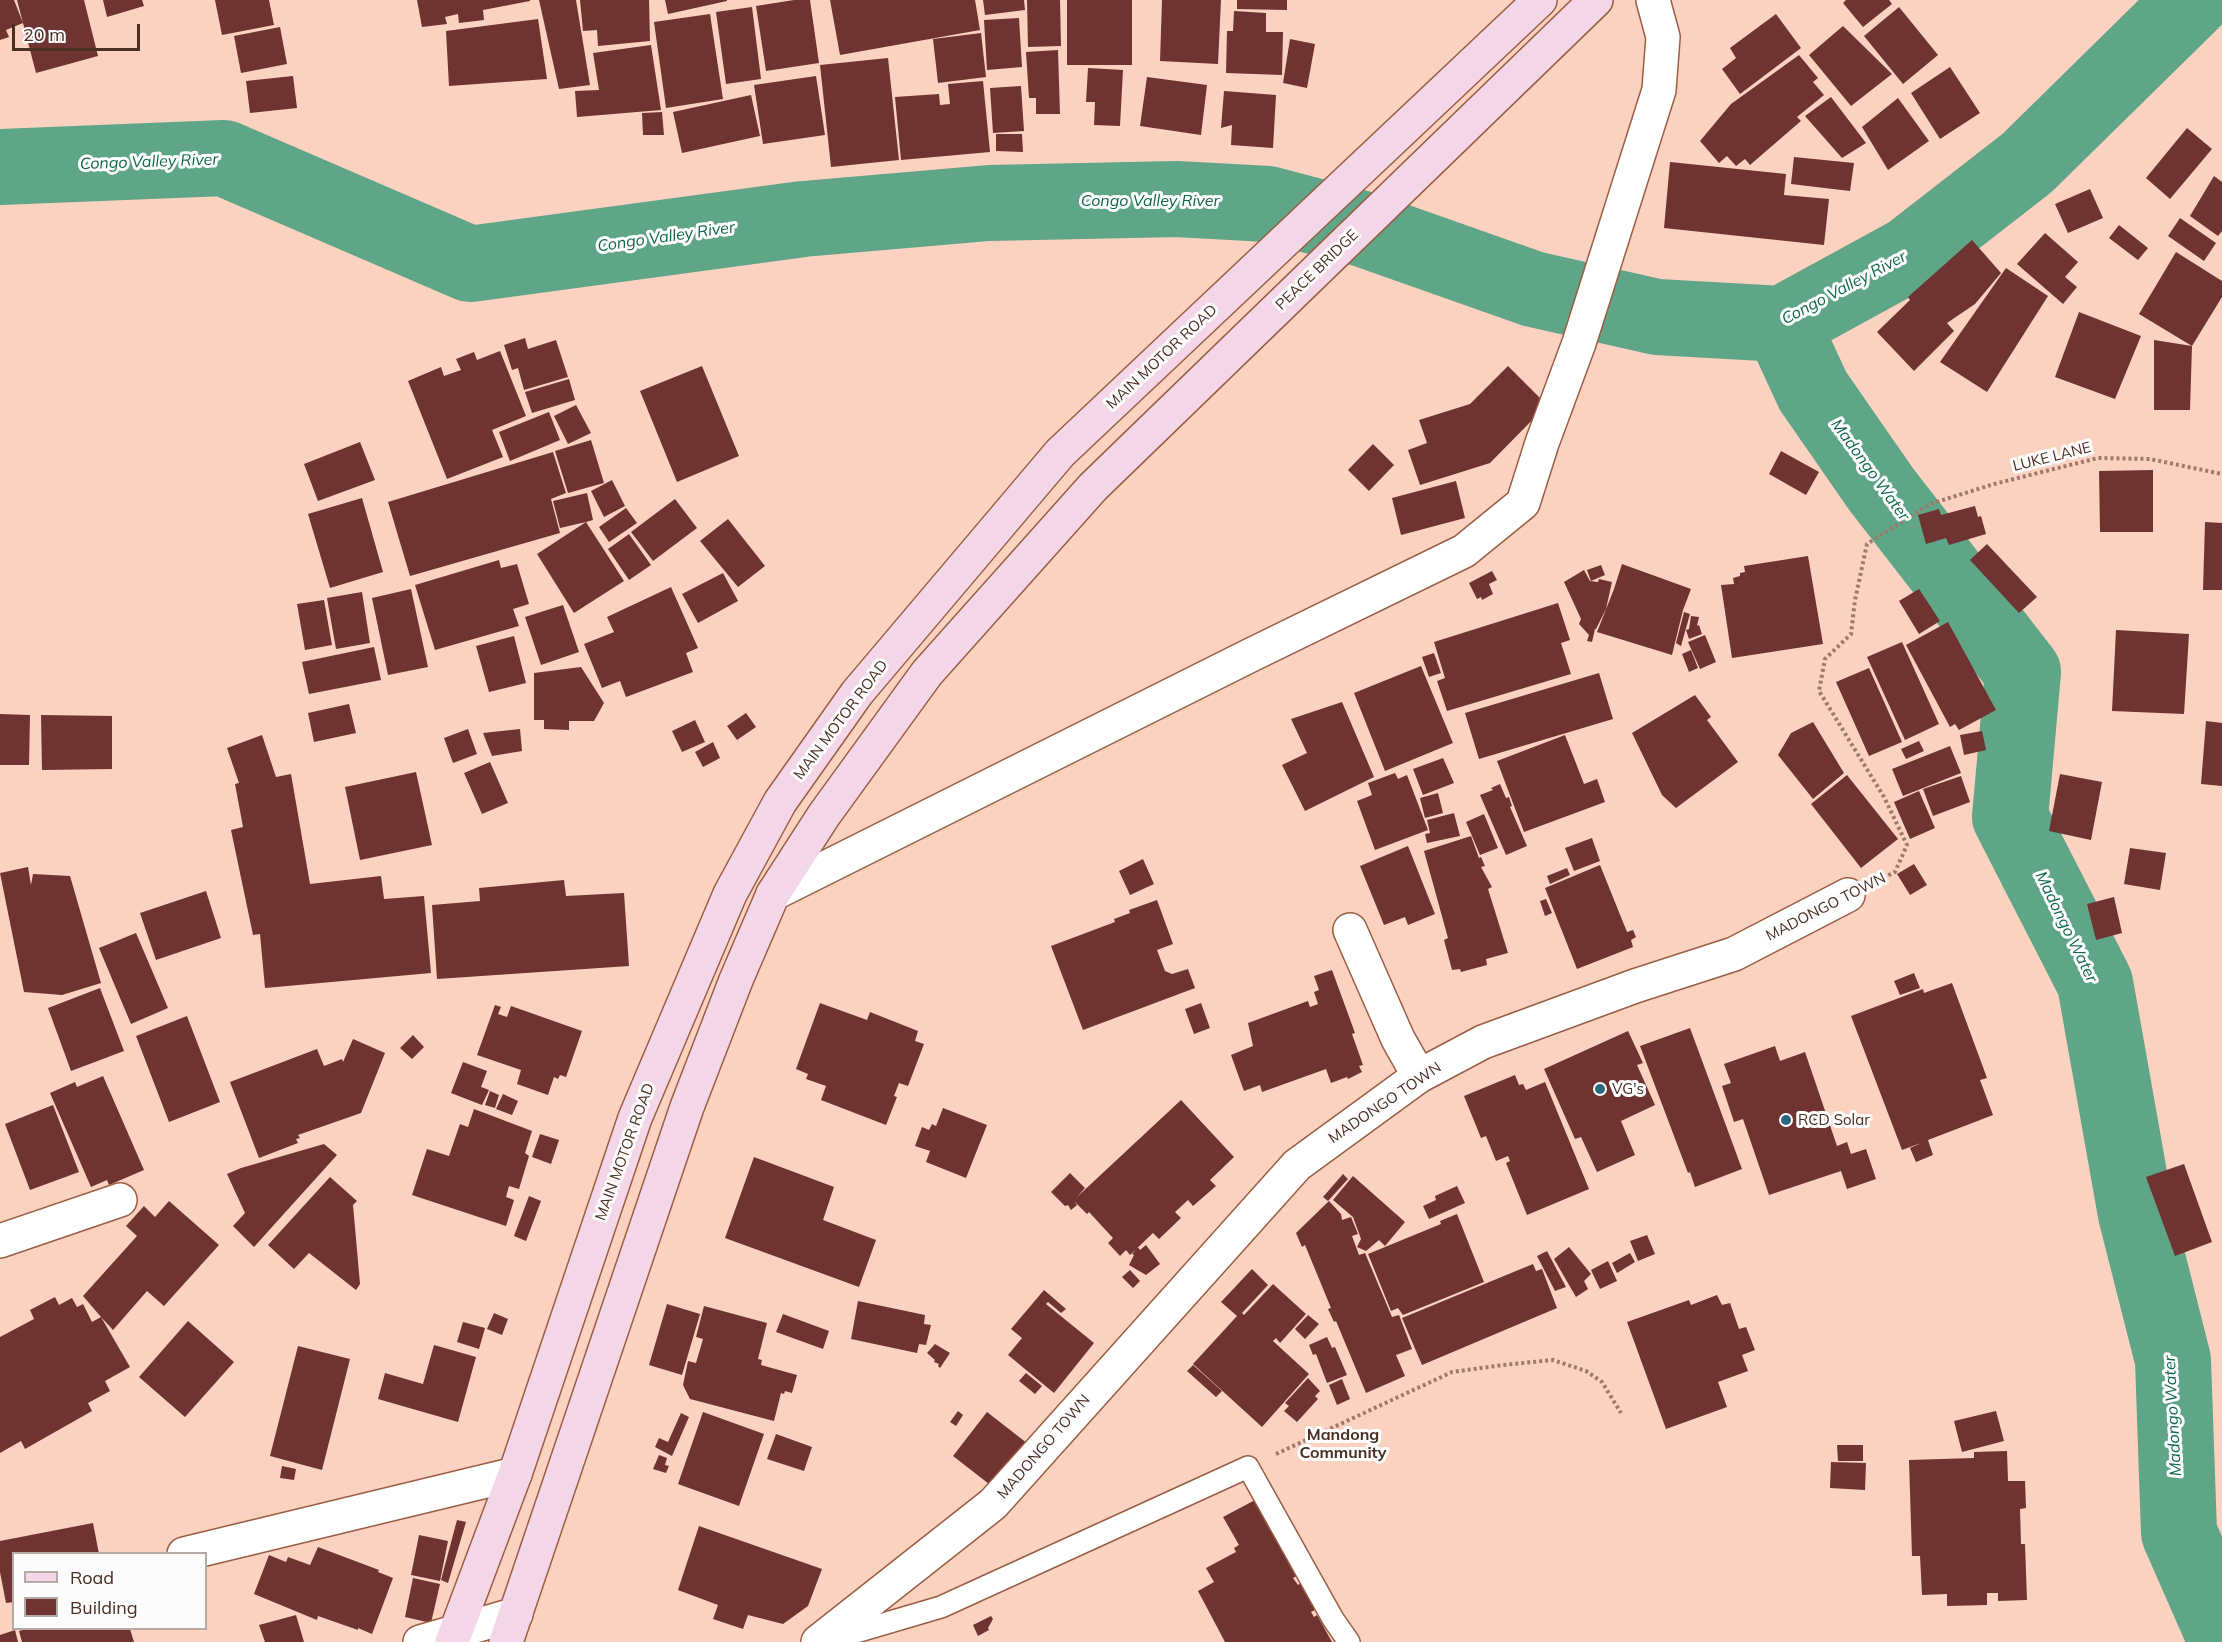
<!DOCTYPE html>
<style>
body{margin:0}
#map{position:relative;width:2222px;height:1642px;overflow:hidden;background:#fbd1bf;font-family:Mulish,sans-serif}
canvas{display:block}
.legend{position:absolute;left:12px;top:1552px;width:195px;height:78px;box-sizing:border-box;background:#fcfcfc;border:2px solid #b5aaa5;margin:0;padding:8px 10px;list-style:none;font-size:18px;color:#4a2f23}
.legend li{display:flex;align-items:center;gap:12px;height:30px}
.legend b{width:30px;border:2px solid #b5aaa5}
.scale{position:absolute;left:12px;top:24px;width:128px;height:27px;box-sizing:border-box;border:3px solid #4a2f23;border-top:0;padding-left:8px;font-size:18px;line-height:21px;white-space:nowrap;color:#4a2f23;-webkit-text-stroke:4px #fcfcfc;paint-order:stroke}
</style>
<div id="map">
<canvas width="2222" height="1642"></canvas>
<ul class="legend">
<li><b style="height:8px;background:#f3d6e8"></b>Road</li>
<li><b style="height:16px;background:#6f3331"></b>Building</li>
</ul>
<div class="scale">20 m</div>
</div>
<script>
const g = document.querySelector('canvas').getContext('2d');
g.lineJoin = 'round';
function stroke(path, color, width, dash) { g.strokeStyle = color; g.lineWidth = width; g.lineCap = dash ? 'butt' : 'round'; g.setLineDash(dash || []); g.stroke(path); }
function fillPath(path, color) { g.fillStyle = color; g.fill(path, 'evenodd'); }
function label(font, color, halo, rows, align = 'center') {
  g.font = font + ' Mulish,sans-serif'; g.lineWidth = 6; g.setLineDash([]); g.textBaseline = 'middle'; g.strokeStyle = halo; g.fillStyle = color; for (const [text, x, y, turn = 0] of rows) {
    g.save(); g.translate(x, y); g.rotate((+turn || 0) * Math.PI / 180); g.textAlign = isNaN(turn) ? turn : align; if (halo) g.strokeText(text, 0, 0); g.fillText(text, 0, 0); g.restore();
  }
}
const river = new Path2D(`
 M0,167L224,158L470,264L803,219L989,203L1177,199L1268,204L1363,229L1533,289L1657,317L1782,324L1910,254L2027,163L2193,0
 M1782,324L1813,391L1881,489L2023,672L2010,817L2095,983L2136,1214L2173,1360L2179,1533L2222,1631`);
const building = new Path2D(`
 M0,0H14L23,23L6,30L9,37L0,40Z
 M17,0H84L98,56L36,73Z
 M103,0H142L144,6L107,17Z
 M215,0H269L274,25L222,35Z
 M417,0H530V1L483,10L484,20L459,23L458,14L445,17L447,24L422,27Z
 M539,0H576L590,85L559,89Z
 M580,0H649L650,41L598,46L597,30L583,31Z
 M665,0H727V1L668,14Z
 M794,0H810L819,63L766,71L756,6Z
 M830,0H975L980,30L840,55Z
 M983,0H1024L1025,10L985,15Z
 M1027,0H1060L1061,46L1028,47Z
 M1067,0H1132V65H1067Z
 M1162,0H1221L1218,64L1160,61Z
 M1237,0H1287V10L1237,9Z
 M1846,0H1889L1892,4L1863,27L1843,3Z
 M752,7L761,79L726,84L716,12Z
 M1899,7L1938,55L1903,84L1864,36Z
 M1234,11L1266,13V32H1283L1282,75L1226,73L1227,31H1233Z
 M710,14L723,99L666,108L654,22Z
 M1776,14L1801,48L1740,94L1722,69L1736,58L1730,48Z
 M1019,18L1022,67L987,70L984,20Z
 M538,19L547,79L449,86L446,31Z
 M1843,26L1892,74L1851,106L1809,55Z
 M280,27L287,64L241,73L234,36Z
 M981,33L986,77L938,83L933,39Z
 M1290,39L1315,44L1307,88L1283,83Z
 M651,45L661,110L577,117L575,91L599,90L593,53Z
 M1058,50L1060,114H1036V98H1029L1026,52Z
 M1799,55L1818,78L1813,82L1824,95L1797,117L1801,121L1750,165L1745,159L1736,166L1727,156L1719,163L1700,141L1731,104Z
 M888,58L899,160L831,167L820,65Z
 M1950,67L1980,113L1940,139L1911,93Z
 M1088,68L1123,70L1120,126L1094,125L1095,102H1086Z
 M293,76L297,108L250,113L246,81Z
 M816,76L825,135L763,144L754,85Z
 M1147,77L1207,85L1201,135L1140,126Z
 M983,81L990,152L901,160L895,97L939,94L940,105L950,104L948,84Z
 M1021,86L1024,131L993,133L990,88Z
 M1224,91L1276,95L1273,148L1231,145L1232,125L1221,128Z
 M751,95L760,136L682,153L673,112Z
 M1831,97L1866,143L1842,158L1805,116Z
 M1898,98L1929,141L1888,170L1862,127Z
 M662,112L664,135H643L642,113Z
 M2187,128L2212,149L2170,199L2146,178Z
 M996,134H1022L1023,152L996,151Z
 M1794,157L1854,163L1850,191L1791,184Z
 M1670,162L1786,174L1784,195L1829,199L1824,245L1664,228Z
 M2214,176L2222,182V231L2218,236L2190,216Z
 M2090,189L2103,218L2068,233L2055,204Z
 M2180,218L2216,243L2204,261L2168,236Z
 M2119,225L2148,248L2138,260L2109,238Z
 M2045,233L2078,262L2065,277L2077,287L2063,304L2017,264Z
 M1972,240L2001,273L1975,304L1947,323L1954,331L1914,371L1877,332L1910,300L1908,297Z
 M2176,252L2222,281V297L2192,346L2139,314Z
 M2006,268L2048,296L1987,392L1940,362Z
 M2079,312L2141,336L2115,399L2055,377Z
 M525,338L528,349L556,340L568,377L524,390L518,368L512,370L504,345Z
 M2154,340L2192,346L2190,410H2154Z
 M500,351L526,416L492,430L503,457L447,479L408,381L441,367L444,376L461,370L456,359L474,352L477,360Z
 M702,366L739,456L677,482L640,391Z
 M1508,366L1547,405L1490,463L1420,485L1408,450L1427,443L1419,420L1470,404Z
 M569,379L575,400L532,413L525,392Z
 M576,405L591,433L568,444L554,416Z
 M549,412L560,440L510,461L499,432Z
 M591,440L604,483L568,493L555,451Z
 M360,442L375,480L318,501L304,464Z
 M1373,444L1394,465L1369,491L1348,470Z
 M1781,451L1819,472L1806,495L1769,474Z
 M553,452L566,493L551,499L560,533L410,576L388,502Z
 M2153,470V532H2100L2099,471Z
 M612,480L625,506L604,517L591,491Z
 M1456,481L1465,518L1401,535L1392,498Z
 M587,493L593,520L586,522L624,581L574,613L537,554L586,522L560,528L553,501Z
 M362,498L383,572L330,588L308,514Z
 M675,499L697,528L653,561L631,532Z
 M1975,506L1978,517L1981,516L1986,534L1949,545L1946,538L1926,544L1918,515L1939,509L1941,515Z
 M626,508L637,523L609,542L599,527Z
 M728,519L765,566L738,587L700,541Z
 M2205,522L2222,523V590H2203Z
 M629,534L651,565L629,580L608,549Z
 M1987,544L2037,597L2019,613L1970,560Z
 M1808,556L1823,644L1732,658L1721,585L1734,584L1733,578L1740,576V573L1745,572L1744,566Z
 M499,560L501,568L517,564L529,604L513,609L519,626L435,650L415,585Z
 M1622,564L1691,589L1683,610L1672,655L1597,632L1614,589Z
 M1601,565L1605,575L1591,581L1587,570Z
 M1584,570L1590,581L1598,582L1599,579L1612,582L1606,609L1596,629H1595L1592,642L1587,641L1589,635L1579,624L1581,619L1564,582Z
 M1492,571L1497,580L1489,584L1493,594L1482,600L1481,597L1477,599L1469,583Z
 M723,573L738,601L698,623L682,594Z
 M671,587L698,648L686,653L693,672L626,697L620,681L602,688L584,644L614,632L607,617Z
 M411,589L428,667L388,675L372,598Z
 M1919,589L1940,621L1919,634L1899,601Z
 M362,592L370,643L336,649L327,598Z
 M324,600L332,645L305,650L297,604Z
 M1558,603L1570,640L1561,643L1571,674L1447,711L1437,681L1445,678L1434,642Z
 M563,605L579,652L541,665L525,617Z
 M1684,612L1690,614L1681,646L1676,643Z
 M1691,616L1699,617L1697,626L1699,625L1702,634L1689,639L1686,630L1689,629Z
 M1948,622L1996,710L1959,730L1955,724L1950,727L1906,645Z
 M2116,630L2189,634L2184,714L2112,711Z
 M1705,635L1716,662L1700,669L1688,642Z
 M514,636L526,683L489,692L476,646Z
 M1902,642L1939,724L1905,740L1867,657Z
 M374,647L381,680L309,694L302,662Z
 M1691,650L1698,668L1689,672L1682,654Z
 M1434,653L1441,673L1429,677L1422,657Z
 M1421,666L1453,743L1385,771L1354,693Z
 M581,667L604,703L594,721H569V730L544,729V720H534V673Z
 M1869,668L1902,742L1869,756L1836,682Z
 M1599,673L1613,719L1479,759L1465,713Z
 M1695,695L1711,717L1707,720L1738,762L1676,808L1662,795L1632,733Z
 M1342,702L1374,777L1305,811L1282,765L1307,753L1291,719Z
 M349,704L356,733L314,742L308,713Z
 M746,713L756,727L737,740L727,726Z
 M0,714L30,715L29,765H0Z
 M41,715L112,716V769L42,770Z
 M695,720L705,742L682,752L672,731Z
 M2206,721L2222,723V786L2201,784Z
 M1813,722L1844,773L1813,799L1778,755L1791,733Z
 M468,729L477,754L453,763L444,738Z
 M520,729L522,751L492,756L483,733Z
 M1982,731L1986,750L1964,755L1960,735Z
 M262,735L276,777L291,774L310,884L381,876L384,899L424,896L431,973L265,988L260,934L253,935L231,830L243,827L235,784L239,783L227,748Z
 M1565,735L1584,784L1597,779L1605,802L1524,832L1497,761Z
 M1919,741L1924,751L1906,759L1901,749Z
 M713,742L720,758L703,767L695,752Z
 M1950,746L1961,773L1903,796L1892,769Z
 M1443,758L1454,783L1423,795L1413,769Z
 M490,762L508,803L482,814L464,773Z
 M416,772L432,845L360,860L345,787Z
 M1395,773L1398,779L1407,775L1428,830L1375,850L1357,801L1372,795L1368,783Z
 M2060,774L2102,782L2091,840L2049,831Z
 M1847,775L1898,839L1861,868L1811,804Z
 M1961,776L1970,802L1933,816L1923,789Z
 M1500,784L1506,798L1509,797L1512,806L1510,807L1527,846L1506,855L1480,795L1493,790L1491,788Z
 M1919,791L1935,828L1910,839L1894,802Z
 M1438,793L1443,813L1425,818L1420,798Z
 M1454,813L1460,836L1427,843L1425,834L1430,833L1427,820Z
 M1484,814L1498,848L1480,855L1466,822Z
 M1471,836L1479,858L1481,857L1485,866L1481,867L1492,887L1488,889L1508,953L1486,959L1487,965L1461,972L1460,969L1452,970L1444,940L1448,938L1424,851Z
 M1592,838L1600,861L1574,871L1565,848Z
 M1408,846L1435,914L1408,925L1405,917L1384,925L1360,866Z
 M2130,848L2166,853L2160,890L2124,884Z
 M1143,859L1154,884L1130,895L1119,871Z
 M1914,864L1927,885L1910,895L1897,874Z
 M1600,865L1627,932L1633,930L1636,937L1631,940L1633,947L1577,969L1545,888Z
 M28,867L31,885L33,874L70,876L101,983L62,995L24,992L0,873Z
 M1567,868L1570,875L1550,884L1547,876Z
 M564,880L566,896L624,893L629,966L437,979L432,905L480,901L479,888Z
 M206,891L221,938L156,960L140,913Z
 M2114,897L2122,933L2096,940L2087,904Z
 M1546,899L1552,913L1545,916L1540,901Z
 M1157,900L1173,944L1157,950L1165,971L1172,974L1188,969L1195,988L1083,1030L1051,946L1115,922L1114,919L1130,913L1129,910Z
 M136,933L168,1008L131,1024L99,948Z
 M1332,970L1355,1033L1352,1034L1363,1065L1359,1066L1362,1072L1348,1079L1347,1077L1331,1083L1326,1069L1262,1092L1260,1085L1244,1091L1231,1055L1253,1046L1248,1023L1308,1001L1310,1007L1318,1004L1314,992L1319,990L1314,976Z
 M1914,973L1920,988L1900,995L1894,981Z
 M1952,983L1987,1078L1980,1080L1993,1115L1928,1140L1933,1155L1916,1162L1910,1148L1921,1143L1902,1150L1851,1016L1923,989L1924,993Z
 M100,988L124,1051L71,1071L48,1008Z
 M820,1003L867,1020L870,1012L918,1031L915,1041L924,1044L908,1086L899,1083L894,1096L897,1097L886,1125L821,1100L826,1086L806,1079L808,1074L796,1069Z
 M1201,1003L1210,1028L1194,1034L1185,1009Z
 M495,1005L501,1007L498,1014L507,1017L511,1006L582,1031L566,1077L560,1075L558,1079L554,1077L548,1095L517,1084L521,1070L477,1055Z
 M187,1016L220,1102L169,1122L136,1036Z
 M1690,1028L1742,1169L1695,1187L1690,1172L1688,1173L1640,1046Z
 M1628,1031L1643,1063L1637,1065L1655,1105L1621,1121L1635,1155L1597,1172L1581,1137L1575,1139L1544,1069Z
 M413,1035L424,1047L412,1059L400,1048Z
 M353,1039L385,1053L361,1113L298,1135L300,1138L296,1139L298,1143L259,1158L230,1082L317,1049L324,1066L342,1059L343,1062Z
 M1775,1046L1780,1061L1805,1052L1837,1146L1847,1142L1851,1154L1866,1149L1876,1179L1847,1189L1841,1171L1769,1195L1743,1119L1734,1122L1722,1086L1731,1083L1724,1064Z
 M463,1062L487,1071L481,1087L489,1090L482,1105L451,1093Z
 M1515,1075L1519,1085L1523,1084L1526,1090L1545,1082L1589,1189L1527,1215L1506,1163L1510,1161L1508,1156L1496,1161L1486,1136L1481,1138L1464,1096Z
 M103,1076L144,1170L109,1185L107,1180L91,1187L50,1093L75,1082L77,1087Z
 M490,1091L499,1095L495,1108L485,1105Z
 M503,1094L518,1101L512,1115L496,1109Z
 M1181,1100L1234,1157L1210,1180L1216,1186L1193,1206L1188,1200L1175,1212L1181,1218L1159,1239L1153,1233L1130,1255L1126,1250L1120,1256L1108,1243L1113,1238L1089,1212L1087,1214L1074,1201L1077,1205L1071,1210L1068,1205L1065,1206L1051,1192L1070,1173L1085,1188L1077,1197Z
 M53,1105L79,1172L30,1190L5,1124Z
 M943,1108L987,1125L966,1178L926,1162L930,1151L915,1146L922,1127L929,1130L932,1124L936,1126Z
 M474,1109L532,1131L525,1153L529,1156L519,1189L509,1186L506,1197L514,1200L506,1226L412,1195L427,1149L449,1156L460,1124L468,1127Z
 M540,1134L559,1140L551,1164L532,1157Z
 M324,1144L337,1155L254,1247L233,1226L245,1213L227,1174L241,1168Z
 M754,1157L834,1187L823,1220L876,1240L859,1287L725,1238Z
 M2184,1164L2212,1242L2175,1256L2146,1177Z
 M1343,1174L1348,1179L1328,1201L1323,1197Z
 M1353,1176L1405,1222L1385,1246L1379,1240L1366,1251L1357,1247L1361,1239L1353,1217L1333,1200Z
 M330,1177L357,1201L353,1205L360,1284L356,1290L309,1253L294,1269L268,1245Z
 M1457,1186L1465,1203L1429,1219L1423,1206L1436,1200L1435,1196Z
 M529,1196L541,1201L526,1241L514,1236Z
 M169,1201L219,1245L164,1306L147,1291L113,1330L101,1317L130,1367L105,1381L110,1391L88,1403L92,1411L25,1449L21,1441L0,1453V1337L34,1319L30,1310L55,1297L59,1305L72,1298L77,1307L83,1304L92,1322L101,1317L83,1296L137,1236L126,1226L144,1206L155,1217Z
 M1329,1201L1341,1214L1342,1220L1351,1217L1358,1234L1352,1236L1359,1255L1365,1253L1392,1317L1399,1315L1412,1349L1396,1355L1405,1376L1366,1393L1336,1321L1334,1322L1328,1309L1331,1308L1305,1245L1302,1247L1296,1233Z
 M1457,1214L1484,1282L1403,1315L1398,1308L1391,1311L1368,1254L1441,1224L1440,1221Z
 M1647,1235L1655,1254L1638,1261L1630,1241Z
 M1146,1245L1160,1264L1146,1275L1129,1265L1134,1255L1132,1254L1138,1247L1140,1250Z
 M1569,1247L1591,1274L1584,1281L1588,1289L1576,1297L1554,1259Z
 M1547,1251L1566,1287L1555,1291L1537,1256Z
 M1630,1253L1635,1262L1617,1273L1612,1263Z
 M1608,1261L1617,1281L1600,1289L1591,1270Z
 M1533,1264L1536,1271L1542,1269L1557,1308L1422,1365L1402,1318Z
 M1252,1269L1268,1285L1242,1313L1244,1315L1273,1284L1306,1314L1280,1343L1276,1338L1273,1341L1309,1374L1262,1427L1193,1364L1237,1316L1221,1302Z
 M1130,1270L1140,1281L1133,1288L1122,1277Z
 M1044,1290L1066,1309L1061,1313L1048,1302L1046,1304L1094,1343L1054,1393L1008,1355L1022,1338L1011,1329Z
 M1717,1295L1722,1305L1730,1303L1739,1329L1746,1327L1755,1350L1742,1355L1748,1371L1718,1382L1727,1407L1666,1429L1627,1322L1689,1300L1691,1305Z
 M858,1301L925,1315L924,1324L931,1325L926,1345L919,1344L917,1353L851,1339Z
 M667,1304L700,1314L682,1375L649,1365Z
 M704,1306L767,1323L758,1359L762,1360L761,1365L797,1375L792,1393L785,1391L784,1394L781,1393L774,1421L690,1399L683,1385L688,1361L696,1363L703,1339L696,1337Z
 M494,1313L508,1319L502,1335L487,1329Z
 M783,1314L829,1331L823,1349L776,1332Z
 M1308,1315L1319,1324L1305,1339L1295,1329Z
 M188,1321L234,1362L185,1417L139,1377Z
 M463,1322L485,1328L479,1349L457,1342Z
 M1327,1337L1332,1348L1335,1347L1347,1375L1327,1383L1316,1354L1313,1355L1309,1345Z
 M935,1344L950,1353L940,1368L938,1366L939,1364L934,1362L935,1360L927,1353Z
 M434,1345L476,1357L458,1422L378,1399L385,1373L423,1384Z
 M298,1346L350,1359L322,1470L270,1456Z
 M1193,1365L1222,1391L1216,1397L1187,1371Z
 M1026,1373L1042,1386L1035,1394L1019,1381Z
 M1308,1378L1320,1391L1315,1396L1318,1399L1297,1422L1284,1411L1289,1406L1285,1403Z
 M1342,1379L1350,1399L1337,1405L1329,1385Z
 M958,1411L963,1415L956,1426L950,1422Z
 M1996,1411L2004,1441L1962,1452L1954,1421Z
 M703,1412L764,1434L739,1506L678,1484Z
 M987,1412L1032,1447L998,1491L953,1456Z
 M681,1413L689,1417L672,1456L655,1447L659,1438L668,1442Z
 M776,1434L812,1447L804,1471L767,1459Z
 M1837,1445H1863V1461H1838Z
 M2007,1451L2008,1481H2025L2026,1508L2020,1509L2021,1544H2025L2027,1600L1998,1601V1593H1987V1605L1947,1606V1594L1922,1595L1920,1556H1912L1909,1460L1974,1458V1452Z
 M659,1455L667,1458L665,1465L669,1466L666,1473L653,1469Z
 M1831,1462L1866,1463L1865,1490L1830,1488Z
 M282,1466L296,1469L294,1480L280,1478Z
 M1257,1499L1297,1576L1293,1578L1298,1585L1301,1583L1315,1610L1311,1612L1314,1617L1317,1615L1332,1642H1225L1198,1591L1214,1582L1206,1568L1236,1552L1234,1548L1239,1545L1223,1517Z
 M457,1520L466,1522L448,1583L441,1580Z
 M93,1523L99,1554H14V1602L6,1603L0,1572V1541Z
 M699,1526L822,1569L808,1606L783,1624L748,1615L743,1629L713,1619L718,1605L678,1590Z
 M419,1535L448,1541L440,1581L411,1575Z
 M318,1547L379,1570L378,1572L393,1578L372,1634L358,1628V1630L318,1616L317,1620L254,1594L269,1555L286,1562L288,1557L310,1565Z
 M413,1578L440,1584L431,1623L405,1617Z
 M296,1615L304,1642H265L259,1625Z
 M991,1616L993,1619L988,1628L989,1630L978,1636L973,1625Z
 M27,1629H130L134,1642H22L19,1631Z
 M15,1630L18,1642H0V1635Z`);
const path = new Path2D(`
 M1883,878L1895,872L1907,845L1884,797L1819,691L1825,659L1851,634L1855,600L1867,544L1930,504L1994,484L2098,458L2150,459L2222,474
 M1276,1454L1452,1372L1503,1365L1553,1360L1586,1371L1602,1382L1621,1413`);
const lane = new Path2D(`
 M832,1639L941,1607L1248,1467L1333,1619L1349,1642`);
const street = new Path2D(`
 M773,894L1253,654L1464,551L1523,503L1542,443L1579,343L1659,90L1663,37L1653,0
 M1350,930L1398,1039L1419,1076
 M0,1241L120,1200
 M184,1554L515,1474
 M420,1642L516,1614
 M818,1642L993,1504L1297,1165L1419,1076L1483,1042L1635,986L1734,954L1848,895`);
const secondary = new Path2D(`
 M452,1642L515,1474L635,1118L730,894L780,802L857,693L1060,453L1540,0
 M506,1642L687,1107L736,980L773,894L824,815L927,673L1093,487L1596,0`);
const markers = [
 [1600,1089,6,"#28677d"],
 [1786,1120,6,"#28677d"]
];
const streetNames = [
 ["PEACE BRIDGE",1317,270,-44],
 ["MAIN MOTOR ROAD",1162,357,-43],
 ["LUKE LANE",2052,457,-14],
 ["MAIN MOTOR ROAD",841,720,-53],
 ["MADONGO TOWN",1826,907,-27],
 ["MADONGO TOWN",1385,1103,-34],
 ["MAIN MOTOR ROAD",625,1152,-70],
 ["MADONGO TOWN",1044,1447,-49]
];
const poiNames = [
 ["VG's",1612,1089],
 ["RCD Solar",1798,1120]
];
const waterNames = [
 ["Congo Valley River",149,162,-2],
 ["Congo Valley River",1150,201],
 ["Congo Valley River",666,237,-8],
 ["Congo Valley River",1844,288,-28],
 ["Madongo Water",1870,470,54],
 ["Madongo Water",2066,927,64],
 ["Madongo Water",2173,1416,-93]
];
const neighbourhoodNames = [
 ["Mandong",1343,1435],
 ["Community",1343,1453]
];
stroke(river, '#5fa587', 76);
fillPath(building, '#6f3331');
stroke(lane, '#9a5e43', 24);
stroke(street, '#9a5e43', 36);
stroke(secondary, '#9a5e43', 36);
stroke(path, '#9d7b6c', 4, [3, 3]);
stroke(lane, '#fff', 21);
stroke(street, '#fff', 33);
stroke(secondary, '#f3d6e8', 33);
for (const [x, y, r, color] of markers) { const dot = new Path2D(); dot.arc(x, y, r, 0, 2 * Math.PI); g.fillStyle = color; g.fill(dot); stroke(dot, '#fcfcfc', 2); }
label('15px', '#4a2f23', '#fcfcfc', streetNames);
label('15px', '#4a2f23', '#fcfcfc', poiNames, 'left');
label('italic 16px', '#0f684a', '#fcfcfc', waterNames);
label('bold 16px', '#4a2f23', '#fcfcfc', neighbourhoodNames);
</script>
